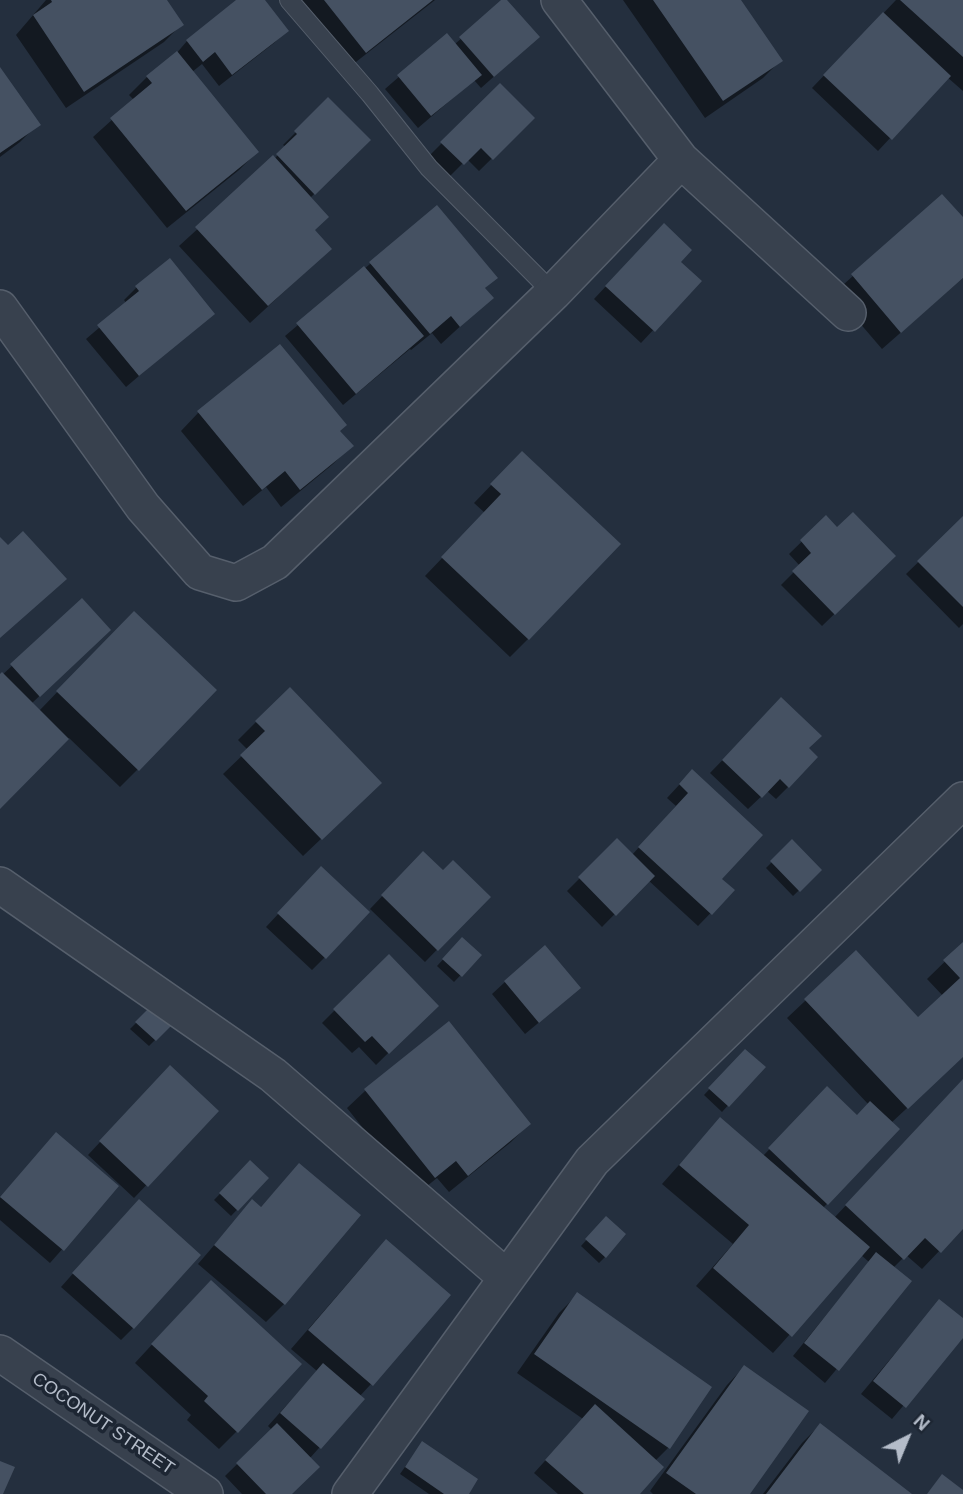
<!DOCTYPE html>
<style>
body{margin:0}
#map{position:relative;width:963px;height:1494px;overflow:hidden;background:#242f3e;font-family:Helvetica,sans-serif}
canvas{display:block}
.north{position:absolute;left:872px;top:1403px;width:70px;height:70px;-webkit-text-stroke:5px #1d2633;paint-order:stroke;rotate:43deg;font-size:19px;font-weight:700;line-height:28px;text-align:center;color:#b4bcc9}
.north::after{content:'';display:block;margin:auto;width:24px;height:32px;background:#b4bcc9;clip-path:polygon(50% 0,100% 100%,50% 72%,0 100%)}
</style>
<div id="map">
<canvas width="963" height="1494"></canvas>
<div class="north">N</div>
</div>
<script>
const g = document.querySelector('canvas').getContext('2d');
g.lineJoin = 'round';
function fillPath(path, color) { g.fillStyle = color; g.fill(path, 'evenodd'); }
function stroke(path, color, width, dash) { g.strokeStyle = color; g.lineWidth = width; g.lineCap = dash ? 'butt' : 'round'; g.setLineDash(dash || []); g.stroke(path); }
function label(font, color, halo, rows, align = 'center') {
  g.font = font + ' Helvetica,sans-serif'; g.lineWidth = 7; g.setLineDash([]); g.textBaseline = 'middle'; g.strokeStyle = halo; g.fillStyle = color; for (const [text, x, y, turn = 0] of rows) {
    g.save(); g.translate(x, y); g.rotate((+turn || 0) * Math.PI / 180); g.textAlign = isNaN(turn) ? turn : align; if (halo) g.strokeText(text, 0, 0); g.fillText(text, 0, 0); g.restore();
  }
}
const shadow = new Path2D(`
 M46,0H165L182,24L164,42L66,108L16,35Z
 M239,0H263L287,31L274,43L219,86L202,64L192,72L257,152L239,170L167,228L93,137L134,100L129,95L147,77L175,55L187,41Z
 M293,0H435L347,69Z
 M505,0L525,49L481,88L474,80L418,128L385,89L447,35L455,44Z
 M623,0H739L781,60L763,78L705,118Z
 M896,0H963V91L947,77L878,151L812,88Z
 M0,70L38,124L20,142L0,157Z
 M500,85L533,118L479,171L467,159L450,176L429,156Z
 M328,100L369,140L310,198L314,231L312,266L250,323L179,246L274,159L286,147L283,145Z
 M942,196L963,220V278L882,349L834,293Z
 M651,238L699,281L641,343L594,299Z
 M169,260L213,313L126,387L86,339L127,304L124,300L136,288Z
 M370,264L496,277L484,289L491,298L441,344L432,333L411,350L410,349L343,405L285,336Z
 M198,413L338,431L351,446L333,464L281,507L266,487L243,506L181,431Z
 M522,453L528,639L510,657L425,576L485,513L474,503Z
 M826,518L837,530L894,556L822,626L781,585L800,566L789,554Z
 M963,519V624L959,628L906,574Z
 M82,601L97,642L31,704L39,711L116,631L138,769L120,787L69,738L0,807V677Z
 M769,712L807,748L788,787L776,799L767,791L748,809L710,773Z
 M256,722L361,801L303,856L223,774L248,750L238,740Z
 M680,784L761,835L720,879L732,891L698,926L648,880L602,927L567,891L617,841L632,855L676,806L667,798Z
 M792,842L820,870L793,896L766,868Z
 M423,853L443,872L488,897L425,962L370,909Z
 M309,881L325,957L312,970L266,927Z
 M462,939L479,956L454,982L437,966Z
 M963,944V1056L891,1123L897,1129L823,1208L834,1218L963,1081V1226L922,1269L906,1255L893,1268L910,1281L825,1383L793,1356L869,1262L861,1255L773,1353L696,1286L733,1244L662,1184L720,1119L763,1156L815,1101L857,1117L869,1105L787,1018L856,953L918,1019L943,996L927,979Z
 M389,956L436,1006L376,1065L359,1047L352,1053L322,1023Z
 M505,982L566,1000L525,1034L492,994Z
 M157,1002L175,1020L149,1046L130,1029Z
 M745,1051L763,1067L722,1112L704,1095Z
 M158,1080L217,1111L134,1198L88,1155Z
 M365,1091L529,1124L511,1142L449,1192L437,1178L416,1195L347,1108Z
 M44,1147L117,1187L50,1263L0,1220V1198Z
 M250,1163L267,1178L231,1216L214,1200Z
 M299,1165L284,1304L266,1322L198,1264L252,1201L260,1208Z
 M126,1214L133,1328L121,1340L61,1287Z
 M600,1225L605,1257L599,1263L581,1246Z
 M368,1260L371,1384L359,1397L362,1400L310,1458L290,1494H242L225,1476L272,1430L268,1426L317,1371L291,1349Z
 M577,1295L710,1387L668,1448L655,1461L637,1494H558L534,1473L583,1419L517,1373L559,1313Z
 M193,1300L237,1431L219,1449L187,1420L191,1415L135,1363Z
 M939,1301L963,1321V1335L892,1419L861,1394Z
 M744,1367L748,1494H653L650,1491L727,1385Z
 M820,1425L909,1494H763L802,1443Z
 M422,1443L466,1494H429L400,1474Z`);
const building = new Path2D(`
 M51,0H167L184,25L84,92L33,15L52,2Z
 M236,0H265L289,31L232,75L215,52L203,62L186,40Z
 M324,0H433L366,53Z
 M501,0H507L540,37L494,77L459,37Z
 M653,0H741L783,61L723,101Z
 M900,0H963V57Z
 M883,12L951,76L892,140L823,75Z
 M447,33L482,75L431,116L397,75Z
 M177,51L259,152L186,211L110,118L152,83L146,76Z
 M0,67L41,125L0,153Z
 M500,83L535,118L493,160L481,148L464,165L440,142Z
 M328,97L371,140L315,195L276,154L297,134L294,131Z
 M273,155L329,217L315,230L332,249L268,306L195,227Z
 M942,194L963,217V278L901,333L851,274Z
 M437,205L498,278L485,288L494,298L460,327L451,316L430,334L369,262Z
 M664,223L692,250L681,262L702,281L655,332L605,286Z
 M170,258L215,314L139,376L97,325L139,291L135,286Z
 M364,266L424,336L356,394L296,323Z
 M280,344L347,425L340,431L354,446L300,490L285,471L262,490L197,411Z
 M522,451L621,544L529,640L441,557L501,494L490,484Z
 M853,512L896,556L835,615L792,571L811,553L800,540L826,515L837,527Z
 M963,516V607L917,561Z
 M23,531L67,579L0,638V537L8,545Z
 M82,598L111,630L40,697L10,664Z
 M134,611L217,690L139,771L56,691Z
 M2,672L69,739L0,809V674Z
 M290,687L382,783L322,840L240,755L265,731L255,721Z
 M781,697L822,736L809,748L818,757L789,788L780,779L762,798L722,760Z
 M692,769L763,835L722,879L735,890L712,915L638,847L688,793L679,784Z
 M617,838L655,876L616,916L578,877Z
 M792,839L822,870L800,892L770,861Z
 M423,851L443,870L453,860L491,897L438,951L381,895Z
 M321,866L370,912L326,959L277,913Z
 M462,937L482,955L462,977L442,959Z
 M963,942V1057L908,1109L804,999L856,950L918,1017L960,978L943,960Z
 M545,945L581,988L539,1023L504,981Z
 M389,954L439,1006L389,1054L372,1036L365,1042L333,1009Z
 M157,1000L177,1020L156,1041L135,1022Z
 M449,1021L531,1124L468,1176L456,1161L435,1178L364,1089Z
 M745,1049L766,1067L729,1107L708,1088Z
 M170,1065L219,1111L148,1187L99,1141Z
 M963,1079V1229L941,1253L925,1238L904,1260L845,1205Z
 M827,1086L857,1115L870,1101L900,1129L828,1205L768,1148Z
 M720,1117L870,1247L792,1337L713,1268L749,1225L679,1165Z
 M56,1132L119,1186L64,1251L0,1197Z
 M250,1160L269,1178L238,1211L219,1193Z
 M299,1163L361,1215L285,1305L214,1245L252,1199L261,1207Z
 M139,1199L201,1255L134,1329L72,1273Z
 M606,1216L626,1234L606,1258L585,1239Z
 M386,1239L451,1295L373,1386L308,1330Z
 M876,1252L912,1281L839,1371L804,1343Z
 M211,1280L302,1364L238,1433L204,1401L208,1396L151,1344Z
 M577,1292L712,1387L670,1449L534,1354Z
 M939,1299L963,1318V1338L906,1408L873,1381Z
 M323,1363L365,1399L321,1449L280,1413Z
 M744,1365L809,1411L750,1494H696L666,1473Z
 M595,1404L664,1467L640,1494H584L545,1460Z
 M277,1423L320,1467L292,1494H266L236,1463Z
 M820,1423L912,1494H766Z
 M422,1441L478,1479L469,1494H444L405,1467Z
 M0,1461L15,1467L3,1494H0Z
 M942,1474L963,1490V1494H927Z`);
const service = new Path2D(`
 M289,0L370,94L429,168L553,293`);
const minor = new Path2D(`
 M559,0L681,160L848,313
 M0,308L143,507L200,572L236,583L275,562L553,293L681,160
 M0,885L273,1075L507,1278
 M0,1353L205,1494
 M350,1494L592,1161L963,800`);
const streetNames = [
 ["COCONUT STREET",103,1424,34]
];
fillPath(shadow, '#0007');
fillPath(building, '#455162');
stroke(service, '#565f6c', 20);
stroke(minor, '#565f6c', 38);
stroke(service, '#38414e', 18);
stroke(minor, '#38414e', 35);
label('18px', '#b4bcc9', '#1d2633', streetNames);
</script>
